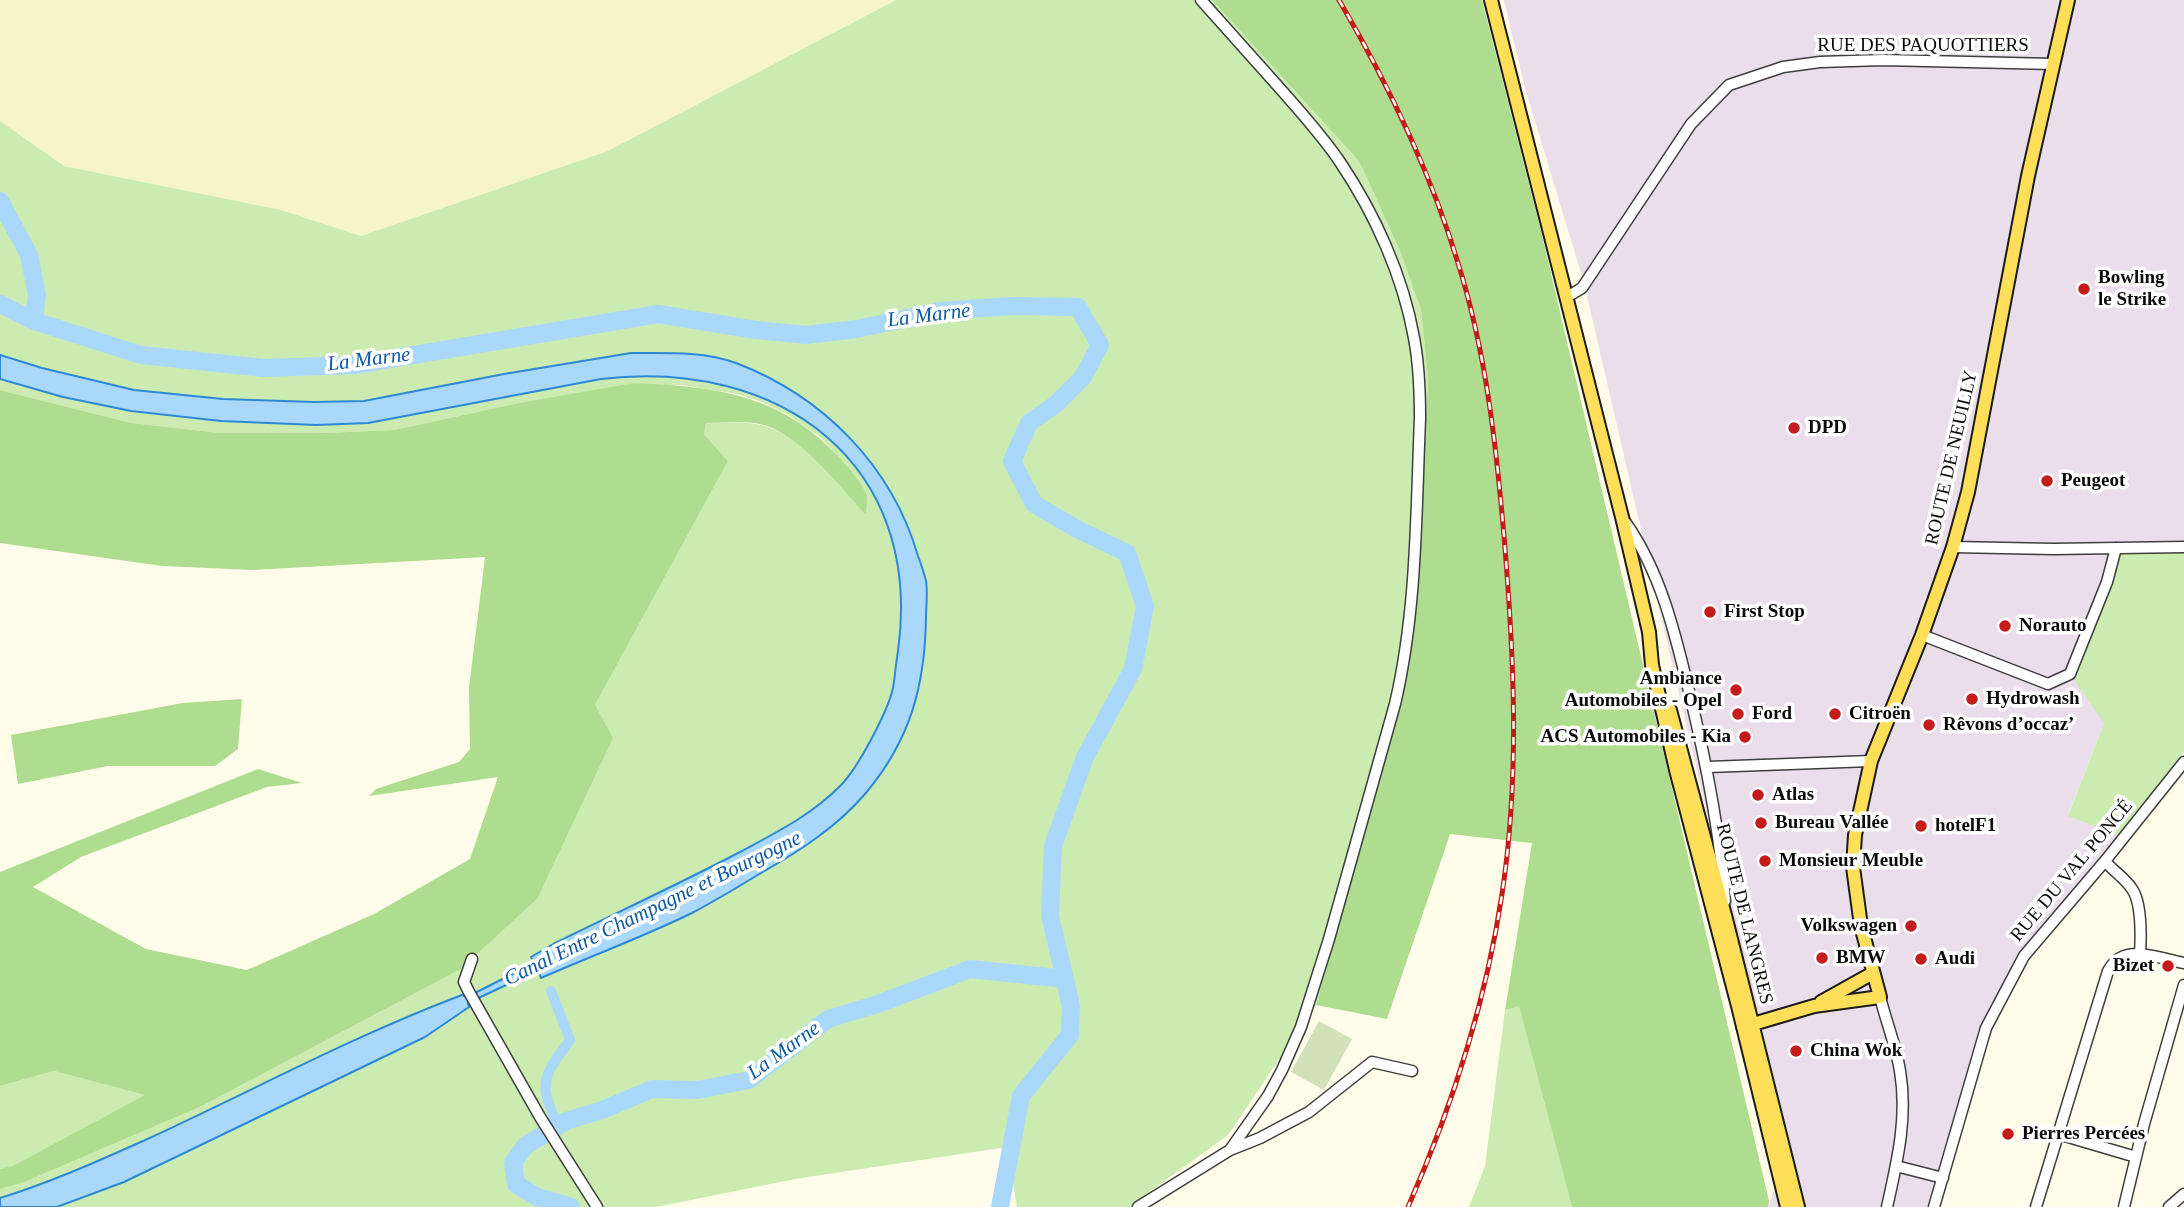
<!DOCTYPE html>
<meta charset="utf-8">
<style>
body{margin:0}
canvas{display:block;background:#fffce9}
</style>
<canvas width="2184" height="1207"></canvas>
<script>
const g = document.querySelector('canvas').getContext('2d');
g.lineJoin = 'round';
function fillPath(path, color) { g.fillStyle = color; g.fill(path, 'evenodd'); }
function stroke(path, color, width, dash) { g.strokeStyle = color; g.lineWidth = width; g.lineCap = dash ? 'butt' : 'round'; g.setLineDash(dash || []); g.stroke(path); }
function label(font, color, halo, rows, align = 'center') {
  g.font = font + ' "Times New Roman",serif'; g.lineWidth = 7; g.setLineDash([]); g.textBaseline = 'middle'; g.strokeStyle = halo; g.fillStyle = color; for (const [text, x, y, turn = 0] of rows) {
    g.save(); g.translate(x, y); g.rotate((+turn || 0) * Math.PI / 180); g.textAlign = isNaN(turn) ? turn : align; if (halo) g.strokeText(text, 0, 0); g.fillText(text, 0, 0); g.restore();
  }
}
const industrial = new Path2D(`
 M1504,0H2184V550L2104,723L2068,815L2121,836L2024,964L1990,1036L1939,1207H1768L1786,1157L1584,283L1525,88Z`);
const farmland = new Path2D(`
 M0,0H896L608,151L361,236L281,210L64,166L0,121Z`);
const green = new Path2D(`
 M896,0H1212L1359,161L1400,251L1421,310L1428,378L1420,539L1409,668L1316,1005L1228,1135L1129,1207H1017L1007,1147L795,1179L656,1207H0V1189L22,1183L200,1107L461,969L537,899L595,705L728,461L704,434L706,423C722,423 746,421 761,425C802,435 838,484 865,514L844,463L821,438L790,416L762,402L737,394L681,385L519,403L394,430L325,433H220L132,423L0,390V121L64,166L281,210L361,236L608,151Z
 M2122,550H2184V752L2121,836L2068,816L2104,723L2075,681Z
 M1519,1005L1572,1207H1469L1485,1166L1505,1010Z
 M54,1071L146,1095L13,1167L0,1169V1086Z`);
const forest = new Path2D(`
 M1212,0H1482L1541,231L1769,1201L1768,1207H1572L1519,1006L1505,1010L1532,843L1450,834L1387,1019L1316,1005L1409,668L1420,539L1428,378L1421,310L1400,251L1359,161Z
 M634,383C718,387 780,394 840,458C849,468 860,482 866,493C868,499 866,508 866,515C840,487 798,432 760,424C744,421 723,423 706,423L704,434L728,461L595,705L613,738L537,899L461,969L200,1107L22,1183L0,1189V1169L13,1166L145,1095L54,1071L0,1086V872L258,769L302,783L267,787L81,857L33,887L146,949L247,970L374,914L470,859L498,777L369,796L376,789L459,762L470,749L469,688L485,557L253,570L162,566L0,543V390L132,423L220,433H325L394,430L519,403Z
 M242,699L238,749L215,766H108L18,784L11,735L183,703Z`);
const cemetery = new Path2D(`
 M1319,1021L1352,1039L1324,1090L1291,1072Z`);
const water = new Path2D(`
 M631,353C665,353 704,351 736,363C823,396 892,466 918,556C921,564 924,573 926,581C928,593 926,606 926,618C925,686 910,741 865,794C837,827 798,852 761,873C738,887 715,901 692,913C643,937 591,956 541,978L538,970L468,1003L469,1007L425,1037L124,1182L57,1207H0V1198C49,1183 96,1162 143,1141C250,1092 353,1036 462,995L467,997L534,963L531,957L555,943C616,913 679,884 740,852C775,833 812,815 841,785C858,768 888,711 893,688C895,676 896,663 898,651C924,462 779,358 601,379L368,423L316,425L221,421L131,411L63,397L0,379V355L42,368L134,390L223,399L314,402L364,401L504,374Z`);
const canal = new Path2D(`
 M551,991L570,1040C542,1078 538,1082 558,1126`);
const river = new Path2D(`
 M0,201L29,255L37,295L34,321
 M0,304L34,321L141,355L264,368L354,365L658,314L756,330L806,335L857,329L940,311L1012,306L1078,307L1100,345L1083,377L1056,404L1029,423L1012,461L1034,504L1077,529L1127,553L1145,606L1133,669L1085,757L1053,846L1050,916L1065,979L970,969L878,1004L828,1019L749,1080L697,1090L652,1089L602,1110L566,1121L525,1146L513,1163L516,1184L537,1197L571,1207
 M1000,1207L1021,1096L1070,1035L1071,1007L1065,979`);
const minor = new Path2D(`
 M1201,0C1226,28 1251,56 1276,84C1298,109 1321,134 1340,162C1375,214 1403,276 1414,338C1419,364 1420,391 1420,418C1416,513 1417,610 1395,704L1329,939L1301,1027L1282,1070L1268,1096L1230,1150
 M1567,297L1582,288L1691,124L1729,85L1783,67L1820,62L1883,60L2053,64
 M1626,523C1661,573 1675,633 1689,691C1706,761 1720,830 1725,901
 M1953,547L2053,549L2184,547
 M1922,635L2048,684L2070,674L2107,582L2116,548
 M1708,767L1871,761
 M2105,861C2113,871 2125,878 2132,889C2142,903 2141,937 2140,955
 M472,959L464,982L469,992L540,1117L597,1207
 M1880,997C1886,1021 1896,1046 1900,1071C1908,1118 1897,1162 1887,1207
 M2058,1134L2136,1157
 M1896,1166L1943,1178
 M1138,1207L1230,1150L1260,1138L1309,1112L1372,1062L1412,1071
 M1934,1207L1986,1028L2024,956L2105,861L2184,762
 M2036,1207L2108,971C2111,966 2115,960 2120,958C2137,948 2166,960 2184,963
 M2124,1207L2144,1124L2184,985
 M2169,1207L2184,1194`);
const major = new Path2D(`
 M1491,0L1622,517L1649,632L1652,665L1676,770L1738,1006L1787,1207
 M1670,710L1726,919L1798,1207
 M1821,1002L1873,973
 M1743,1027L1814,1006L1880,997L1861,926L1853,867L1855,835L1871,761L1922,635L1953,547L1968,492L2028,176L2068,0`);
const rail = new Path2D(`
 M1339,0C1388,84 1430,170 1458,263C1486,352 1496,444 1504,536C1514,655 1520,776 1502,894C1486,1002 1452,1107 1408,1207`);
const markers = [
 [2084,289,7,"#c31c1b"],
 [1794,428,7,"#c31c1b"],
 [2047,481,7,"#c31c1b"],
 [1710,612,7,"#c31c1b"],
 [2005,626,7,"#c31c1b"],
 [1736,690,7,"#c31c1b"],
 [1972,699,7,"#c31c1b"],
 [1738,714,7,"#c31c1b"],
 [1835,714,7,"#c31c1b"],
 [1929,725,7,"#c31c1b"],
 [1745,737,7,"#c31c1b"],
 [1758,795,7,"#c31c1b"],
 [1761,823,7,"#c31c1b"],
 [1921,826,7,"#c31c1b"],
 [1765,861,7,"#c31c1b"],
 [1911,926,7,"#c31c1b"],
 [1822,958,7,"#c31c1b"],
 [1921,959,7,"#c31c1b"],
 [2168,966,7,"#c31c1b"],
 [1796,1051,7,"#c31c1b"],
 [2008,1134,7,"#c31c1b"]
];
const streetNames = [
 ["RUE DES PAQUOTTIERS",1923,46],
 ["ROUTE DE NEUILLY",1952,458,-77],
 ["RUE DU VAL PONCÉ",2072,871,-50],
 ["ROUTE DE LANGRES",1744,914,76]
];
const poiNames = [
 ["Bowling",2098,278],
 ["le Strike",2098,300],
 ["DPD",1808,428],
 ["Peugeot",2061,481],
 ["First Stop",1724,612],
 ["Norauto",2019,626],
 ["Ambiance",1722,679,"right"],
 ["Automobiles - Opel",1722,701,"right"],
 ["Hydrowash",1986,699],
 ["Ford",1752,714],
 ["Citroën",1849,714],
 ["Rêvons d’occaz’",1943,725],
 ["ACS Automobiles - Kia",1731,737,"right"],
 ["Atlas",1772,795],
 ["Bureau Vallée",1775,823],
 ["hotelF1",1935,826],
 ["Monsieur Meuble",1779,861],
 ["Volkswagen",1897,926,"right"],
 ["BMW",1836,958],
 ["Audi",1935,959],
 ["Bizet",2154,966,"right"],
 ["China Wok",1810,1051],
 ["Pierres Percées",2022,1134]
];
const waterNames = [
 ["La Marne",929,316,-7],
 ["La Marne",369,360,-7],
 ["Canal Entre Champagne et Bourgogne",653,909,-26],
 ["La Marne",784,1051,-36]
];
fillPath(industrial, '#eadeeb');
fillPath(farmland, '#f6f5c8');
fillPath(green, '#ccebb1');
fillPath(forest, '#aedd8f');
fillPath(cemetery, '#d2e1ba');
fillPath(water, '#aad8fa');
stroke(water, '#2d89d5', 2);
stroke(canal, '#aad8fa', 10);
stroke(river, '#aad8fa', 18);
stroke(minor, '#3e3e3e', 13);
stroke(major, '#1c1c1c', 16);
stroke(minor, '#fff', 10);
stroke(major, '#ffdf59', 12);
stroke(rail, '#c31c1b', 5);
stroke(rail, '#fff', 2.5, [8]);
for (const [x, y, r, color] of markers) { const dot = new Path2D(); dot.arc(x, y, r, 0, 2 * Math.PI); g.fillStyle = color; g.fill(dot); stroke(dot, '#fff', 2.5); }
label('19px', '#0b0b0b', '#fff', streetNames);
label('bold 19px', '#0b0b0b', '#fff', poiNames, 'left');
label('italic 21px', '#0e5aa3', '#fff', waterNames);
</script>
